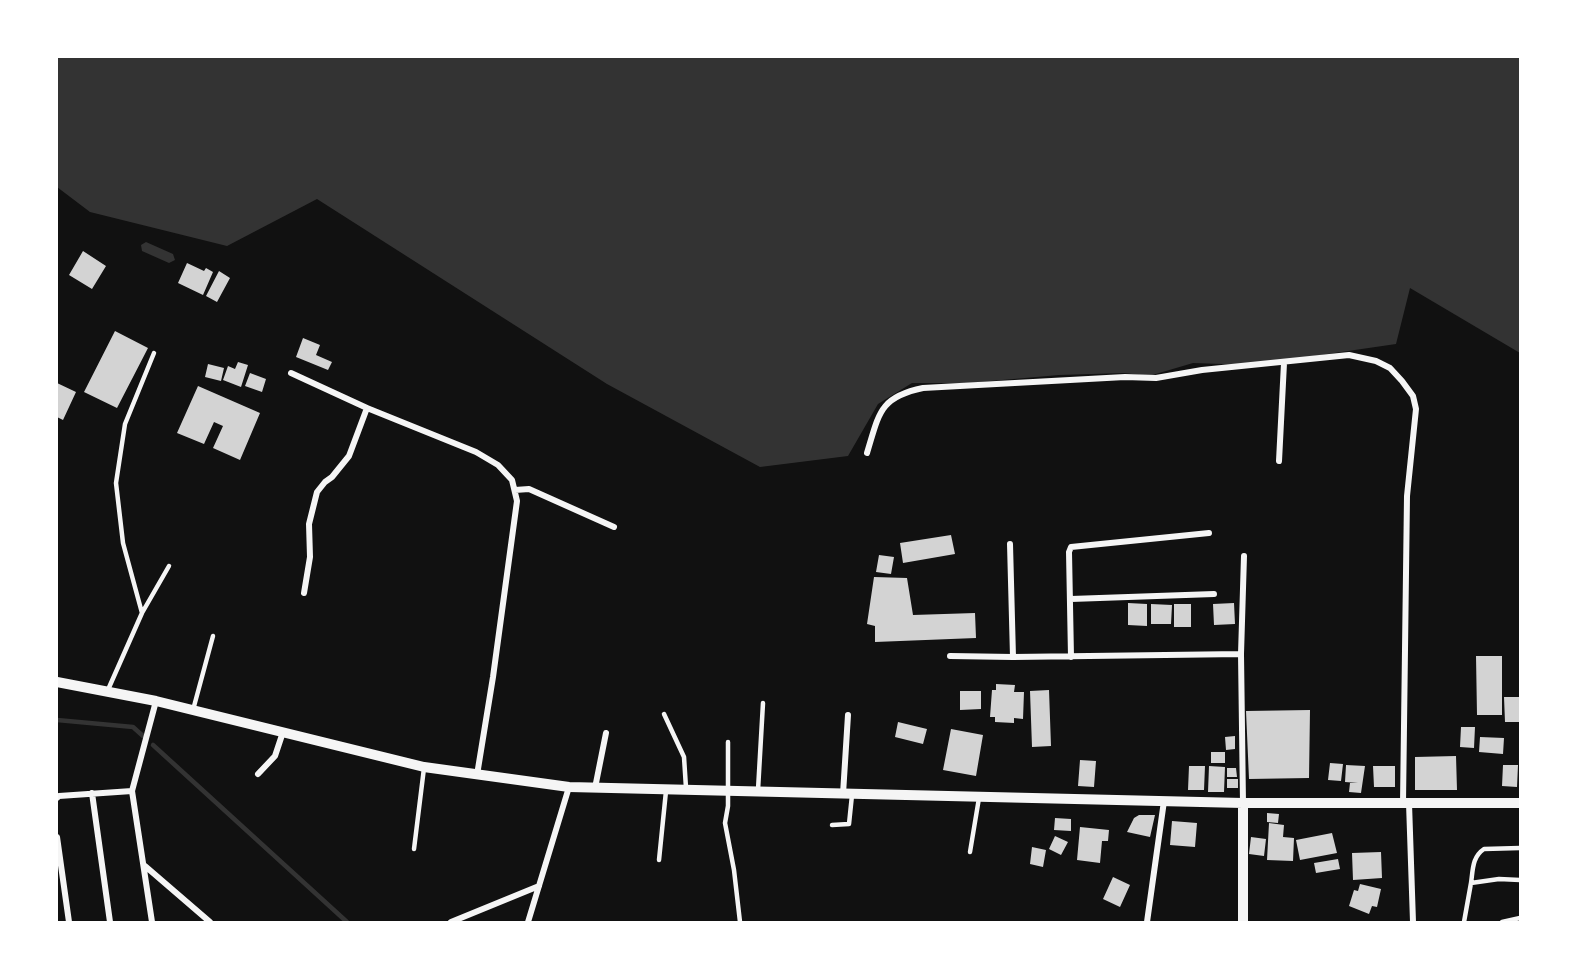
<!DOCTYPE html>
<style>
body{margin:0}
#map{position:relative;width:1577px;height:979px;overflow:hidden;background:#111;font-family:"Nunito Sans",sans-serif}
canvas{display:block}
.frame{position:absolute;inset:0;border:58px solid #fff;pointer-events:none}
</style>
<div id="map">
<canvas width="1577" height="979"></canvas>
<div class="frame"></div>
</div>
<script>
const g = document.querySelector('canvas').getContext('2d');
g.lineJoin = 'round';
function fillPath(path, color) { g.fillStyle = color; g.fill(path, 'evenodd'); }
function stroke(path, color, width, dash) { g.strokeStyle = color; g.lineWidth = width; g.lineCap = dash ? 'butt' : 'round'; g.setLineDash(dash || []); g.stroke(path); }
const water = new Path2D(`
 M57,57H1520V353L1410,288L1396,344L1252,365L1193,363L1149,376L1124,373L1059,375L968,383H912L878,404L848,456L760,467L607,384L317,199L227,246L90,212L57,187Z
 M146,242L173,254L175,260L169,263L142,251L141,245Z`);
const stream = new Path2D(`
 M57,720L133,727L143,736
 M153,745L347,922`);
const building = new Path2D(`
 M83,251L106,266L92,289L69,275Z
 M187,263L204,271L206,268L213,272L203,295L178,283Z
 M219,271L230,278L217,302L206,296Z
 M115,331L148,348L117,408L84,392Z
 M303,338L320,345L316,355L332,362L328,370L296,357Z
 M238,362L248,365L241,387L223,380L228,366L235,369Z
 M208,364L224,368L221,381L205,377Z
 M250,373L266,379L262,392L245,386Z
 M57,383L76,392L63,420L57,417Z
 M198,386L260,413L240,460L213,448L223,426L214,422L204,444L177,433Z
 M951,535L955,554L903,563L900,543Z
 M879,555L894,557L891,574L876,572Z
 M874,577L907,578L913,615L975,613L976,638L875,642V626L867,624Z
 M1128,603L1147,604V626L1128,625Z
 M1234,603L1235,624L1214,625L1213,604Z
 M1151,604L1172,605L1171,624H1151Z
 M1174,604H1191V627H1174Z
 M1476,656H1502V715H1477Z
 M996,684L1015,685L1014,692H1024L1023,719L1014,718V723L995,722V717H990L992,690H996Z
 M1049,690L1051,746L1032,747L1030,691Z
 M960,691H981V709L960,710Z
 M1504,697H1520V722H1505Z
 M1310,710L1309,778L1249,779L1246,711Z
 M898,722L927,729L923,744L895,737Z
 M1461,727H1475L1474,748L1460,747Z
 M951,729L983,735L976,776L943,770Z
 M1235,736V749L1226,750L1225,737Z
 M1480,737L1504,738L1503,754L1479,752Z
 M1211,752H1225V763H1211Z
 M1456,756L1457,790H1415V757Z
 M1080,760L1096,761L1094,787L1078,786Z
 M1330,763L1343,764L1341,781L1328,780Z
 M1346,765L1365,766L1361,793L1349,792L1350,783H1358L1345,782Z
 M1503,765H1518L1517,787L1502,786Z
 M1189,766H1205L1204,790H1188Z
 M1209,766L1225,767L1224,792H1208Z
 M1373,766H1395V787H1374Z
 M1227,768H1236L1237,777H1227Z
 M1227,779H1238V788H1227Z
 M1267,813L1279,814L1278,823L1267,822Z
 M1139,815H1155L1150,837L1127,832L1134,818Z
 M1055,818L1071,819V831L1054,830Z
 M1172,821L1197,823L1195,847L1170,845Z
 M1269,823L1284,825L1283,837L1294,838L1293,861L1267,860Z
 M1080,827L1109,830L1108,841H1102L1100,863L1077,860Z
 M1332,833L1337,853L1300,860L1296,840Z
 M1055,836L1068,842L1061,855L1049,849Z
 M1251,837L1266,839L1264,856L1249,854Z
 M1032,847L1046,850L1043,867L1030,864Z
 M1381,852L1382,878L1353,880L1352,853Z
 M1338,859L1340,869L1316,873L1314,863Z
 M1113,877L1130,885L1120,907L1103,899Z
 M1360,884L1381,889L1377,907L1372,906L1369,914L1349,906L1354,890L1358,891Z`);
const service = new Path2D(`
 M142,613L123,543L116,483L125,424L154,353
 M107,692L142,613L169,566
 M193,710L213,636
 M664,714L684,757L686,788
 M728,742V806L725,823L734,870L740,922
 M758,790L763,703
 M832,825L849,824L852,795
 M1520,848L1484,849C1472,857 1473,870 1471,883L1499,879L1520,880
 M414,849L424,768
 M970,852L979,798
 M659,860L666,791
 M1464,922L1471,883
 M1502,922L1520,918`);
const minor = new Path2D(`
 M291,373L367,408L349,456L332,477L325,482L317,492L309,524L310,557L304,593
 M367,408L476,452L498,465L512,480L517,501L493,677L477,775
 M867,453C879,414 879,397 923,388L1125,377L1156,378L1202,370L1349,355L1376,361L1390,368L1402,381L1413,396L1416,409L1407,496L1403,803
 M1279,461L1284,363
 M515,490L529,489L614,527
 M1010,544L1013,657
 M1071,599L1214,594
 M950,656L1013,657L1241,654
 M1071,657L1069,552L1071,547L1209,533
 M258,774L275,756L283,732
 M595,788L606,733
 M92,793L110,922
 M843,794L848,715
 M57,798L59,796L132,791
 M1243,803L1241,654L1244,556
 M1409,803L1413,922
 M57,837L69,922
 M145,866L210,922
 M152,922L132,791L156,701
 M451,922L539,886
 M528,922L569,787
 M1147,922L1164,801`);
const tertiary = new Path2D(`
 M57,682L156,701L424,767L569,787L1243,803H1520
 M1243,803V922`);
fillPath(water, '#333');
stroke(stream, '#333', 4.5);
fillPath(building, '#d3d3d3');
stroke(service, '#f5f5f5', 4.5);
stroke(minor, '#f5f5f5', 6);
stroke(tertiary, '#f5f5f5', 10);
</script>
